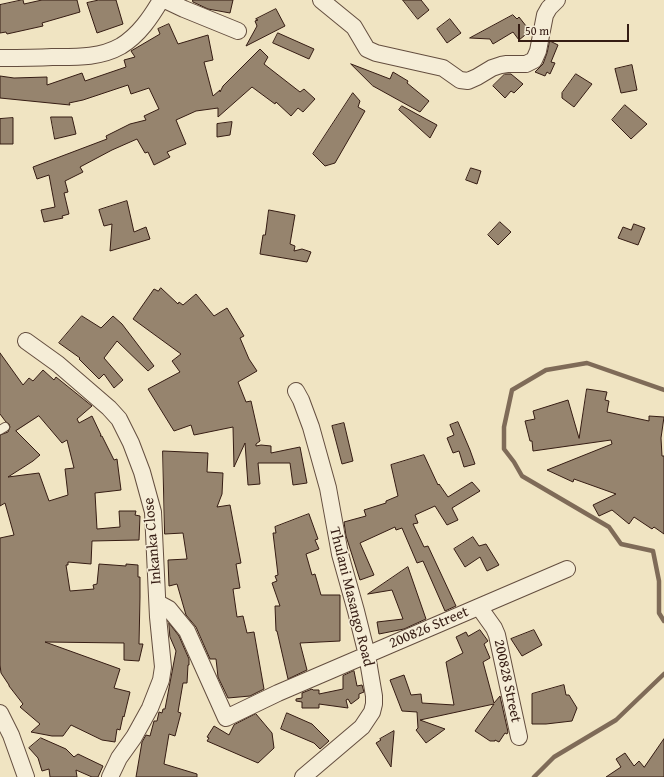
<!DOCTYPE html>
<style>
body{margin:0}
#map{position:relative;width:664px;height:777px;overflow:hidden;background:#f0e4c2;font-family:"Gentium Book Plus",serif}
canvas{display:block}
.scale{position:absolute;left:518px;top:24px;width:111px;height:18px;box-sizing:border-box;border:2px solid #351c13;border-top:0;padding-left:5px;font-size:12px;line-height:14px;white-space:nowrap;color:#351c13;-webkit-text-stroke:3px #f5edd7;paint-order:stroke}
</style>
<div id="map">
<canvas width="664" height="777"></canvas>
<div class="scale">50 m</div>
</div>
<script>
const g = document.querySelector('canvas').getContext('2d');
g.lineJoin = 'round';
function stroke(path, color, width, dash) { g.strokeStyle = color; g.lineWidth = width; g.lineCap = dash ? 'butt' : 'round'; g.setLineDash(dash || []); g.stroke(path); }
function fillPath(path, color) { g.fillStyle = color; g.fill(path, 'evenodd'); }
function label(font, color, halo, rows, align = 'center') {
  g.font = font + ' "Gentium Book Plus",serif'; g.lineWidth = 3; g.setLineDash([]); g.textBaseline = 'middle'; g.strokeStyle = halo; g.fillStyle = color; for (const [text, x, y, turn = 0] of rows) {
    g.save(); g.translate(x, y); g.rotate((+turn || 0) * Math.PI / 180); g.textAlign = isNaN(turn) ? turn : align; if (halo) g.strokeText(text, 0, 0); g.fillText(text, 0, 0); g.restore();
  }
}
const stream = new Path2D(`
 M664,390L587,363L546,370L512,390L504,427V449L514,462L522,476L609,527L621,544L653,551L659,581V613L664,621
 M534,777L554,757L616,720L664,674`);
const building = new Path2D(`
 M23,0L24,4L42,0H77L80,12L42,23L43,26L7,34L6,32L0,33V5Z
 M99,0H116L123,24L97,33L87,3Z
 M193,0H233L230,13L208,9L193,2Z
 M403,0H421L429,10L418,19Z
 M276,9L285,26L246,46L257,26L255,21L258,20L256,19Z
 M513,15L517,19L519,17L530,31L519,40L513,32L493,44L490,39L470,38Z
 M450,19L461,33L447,43L437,29Z
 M169,24L178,44L208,35L213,60L204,62L213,96L220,90V92L223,86L260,49L268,57L264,64L300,92L304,89L315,99L303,112L298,108L291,116L276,102L275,104L252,87L218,117V108L196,111L176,120L186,144L167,152L170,157L154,165L148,152L145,153L137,139L112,150L80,167L83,172L65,181L68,192L64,193L69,214L62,216L63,218L44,222L41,210L55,207L49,175L37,179L33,167L107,139L106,136L130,124L146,120L144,116L159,109L149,88L131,94L128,85L83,100L69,103L70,105L0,98V76L14,78L47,77V85L82,73L85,81L126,67L124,60L135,57L131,51L160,34L158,29Z
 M278,33L314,49L309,59L273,43Z
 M550,41L558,45L551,62L555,63L550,74L547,72L545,76L535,72L543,64L547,53Z
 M351,64L390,79L393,72L408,81L407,83L429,101L420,112L373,86Z
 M632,65L637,90L621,93L615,69Z
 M505,74H511L523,84L514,93L511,91L505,98L493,86Z
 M576,74L592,84L574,107L562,98V93Z
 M353,93L360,101L358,107L365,111L335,163L325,166L313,154Z
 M625,105L647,124L631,139L612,120Z
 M402,106L437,125L430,138L399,110Z
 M51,117H72L76,134L55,139Z
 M13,118V144H0V119Z
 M232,122L230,135L217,137V124Z
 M471,168L481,171L477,184L466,180Z
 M127,201L134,232L146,227L150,239L110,251L112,224L104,226L99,210Z
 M269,210L295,215L290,244L295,246L294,251L302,249L311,252L307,262L260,254L263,235H265Z
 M500,222L511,232L498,245L488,235Z
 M634,224L645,228L638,245L618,238L623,227L631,230Z
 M161,288L178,304L179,302L183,305L196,294L214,316L227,308L244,336L240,338L249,359L257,371L238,382L246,402L251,401L260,441L256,444V446L261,445L271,446V453L300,447L307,483L293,485L290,463H258L260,484L248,485L245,443L234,467L233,427L194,435L191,425L174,431L148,389L180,372L172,361L181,354L133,319L154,289L158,291Z
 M82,316L101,328L113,316L122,324L154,366L148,371L117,341L104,358L123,380L114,388L104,374L99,379L79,359L80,358L59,343Z
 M0,353L23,385L29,378L33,381L43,370L54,380L56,377L92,406L77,419L79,423L92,416L101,435L100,436H102L114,460L117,459L121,490L95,493L97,529L120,527L119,511H136L135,515L140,516L139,540L92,541L91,564L68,562V565H66L70,591L94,589L93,585L97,584L99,564L126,566V564L138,565V577H140V597L139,644H143L139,661L124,660V643L45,642L120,669L114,688L130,692L124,717L123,716L120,730L117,729L115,742L102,740L71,725L63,736H52L31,732L40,724L20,707L23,704L9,686V685L1,673L0,665V538L14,535L5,503L0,506V435L8,432L10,427L9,424L6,422L0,414ZM39,416L62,443L67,440L74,468L65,469L68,495L49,501L39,473L8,477L33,461L40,455L16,431Z
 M587,389L607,392L605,400L609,401L607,412L649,421V416L664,417L661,438L662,456H664V534L654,527L652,529L634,517L629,524L612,510L599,516L593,505L616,494L574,479L573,482L547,470L612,444L611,440L533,451L532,441H530L525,421L535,419L533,411L568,400L579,438Z
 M458,422L470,450L475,464L464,467L459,451L453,453L447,438L454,435L450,425Z
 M344,423L353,461L342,464L332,426Z
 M163,451L208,453L207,472L223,473L222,494L217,507L230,505L241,563L236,564L240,588L233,589L237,617L243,616L247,633L254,632L264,689L250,696L228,698L218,677L216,659H210L196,627L186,615L177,584L169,586L168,560L187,559L183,533L165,534Z
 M424,455L438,485L439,484L448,497L472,482L480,491L452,508L458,520L447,525L435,506L415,515L418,523L413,524L424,547L428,546L456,606L445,611L423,561L417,563L402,528L396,530L395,527L360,543L374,575L360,580L346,536L344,522L366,516L364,510L386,503V501L398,496L391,465Z
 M309,514L318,539L315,540L319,549L306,554L312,575L315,574L321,595H340V641L300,643L307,670L288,679L277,631H276L275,606H280L272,583L277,581L275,576L278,575L273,533H276L275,527Z
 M473,537L479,546L486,544L499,565L487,571L480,557L465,567L454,549Z
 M408,567L426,619L404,629L379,634L377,622L403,619L392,590L368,594Z
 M169,623L179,636L189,659V665H188L187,683H183L178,712L181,713L175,736L169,734L164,764L197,774V777H136L142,742L146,735L150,736L154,721H157L159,712L162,713L163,709H165L176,651L170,637Z
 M480,630L488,641L484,644L490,658L483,662L494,703L500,696L508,732L507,734L505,733L499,742L495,740V741H490L475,731L494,704L420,720L445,729L426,743L416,730L418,728L417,712L402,711L390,680L404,675L411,695L421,694L422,703L454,705L446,662L463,653L456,637L466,632L468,636Z
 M534,630L542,645L522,656L511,639Z
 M354,671L357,686L362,685L364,692L359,694V698L351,704L348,699L346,700L348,708L319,704V708H302V702L296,701V699L302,698V693L312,689L313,690H319V694L343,689V676Z
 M564,685L566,695H569L577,708L572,721L546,724H532V694Z
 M287,713L312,724L329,741L320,749L314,743L281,729Z
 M256,714L272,733L274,748L258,763L207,741L209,738L207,737L214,726L229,735L234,725Z
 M394,731V732L391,767L376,743L381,740L380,739Z
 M41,738L66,749L74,757L78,754L103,766L98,777H92L76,770L77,777H50L49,769L42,771L38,758L29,748Z
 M664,739V777H606L621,767L616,759L625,753L634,766L639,761L644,767Z`);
const service = new Path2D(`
 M0,430L5,427`);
const minor = new Path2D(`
 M165,0L184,9L238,31
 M321,0L354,27L367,49L376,53L443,68L460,80L468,81L477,77L492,68L501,65L507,64H526L534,60L538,51L545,15L549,8L557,0
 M0,58C17,58 35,58 52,57C76,57 100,58 121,46C139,35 151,17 161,0
 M26,341L58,364L109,408L119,419L131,443L142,472L153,512L158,617L163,667L161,680L150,708L134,737L119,758L110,777
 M296,391L301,400L311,427L328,488L340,554L356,611L367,655L374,696V704L372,712L362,727L303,777
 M158,603L169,609L187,631L226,718L278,693L567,569
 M479,607L494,628L497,635L519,737
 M0,713L11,735L26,777`);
const streetNames = [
 ["Inkanka Close",153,541,-95],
 ["Thulani Masango Road",351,597,76],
 ["200826 Street",429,628,-23],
 ["200828 Street",507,681,78]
];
stroke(stream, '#7f6b58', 4.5);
fillPath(building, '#96846e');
stroke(building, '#351c13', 1);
stroke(service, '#644e3f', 10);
stroke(minor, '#644e3f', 18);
stroke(service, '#f5edd7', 8);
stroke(minor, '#f5edd7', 16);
label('15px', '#351c13', '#f5edd7', streetNames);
</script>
